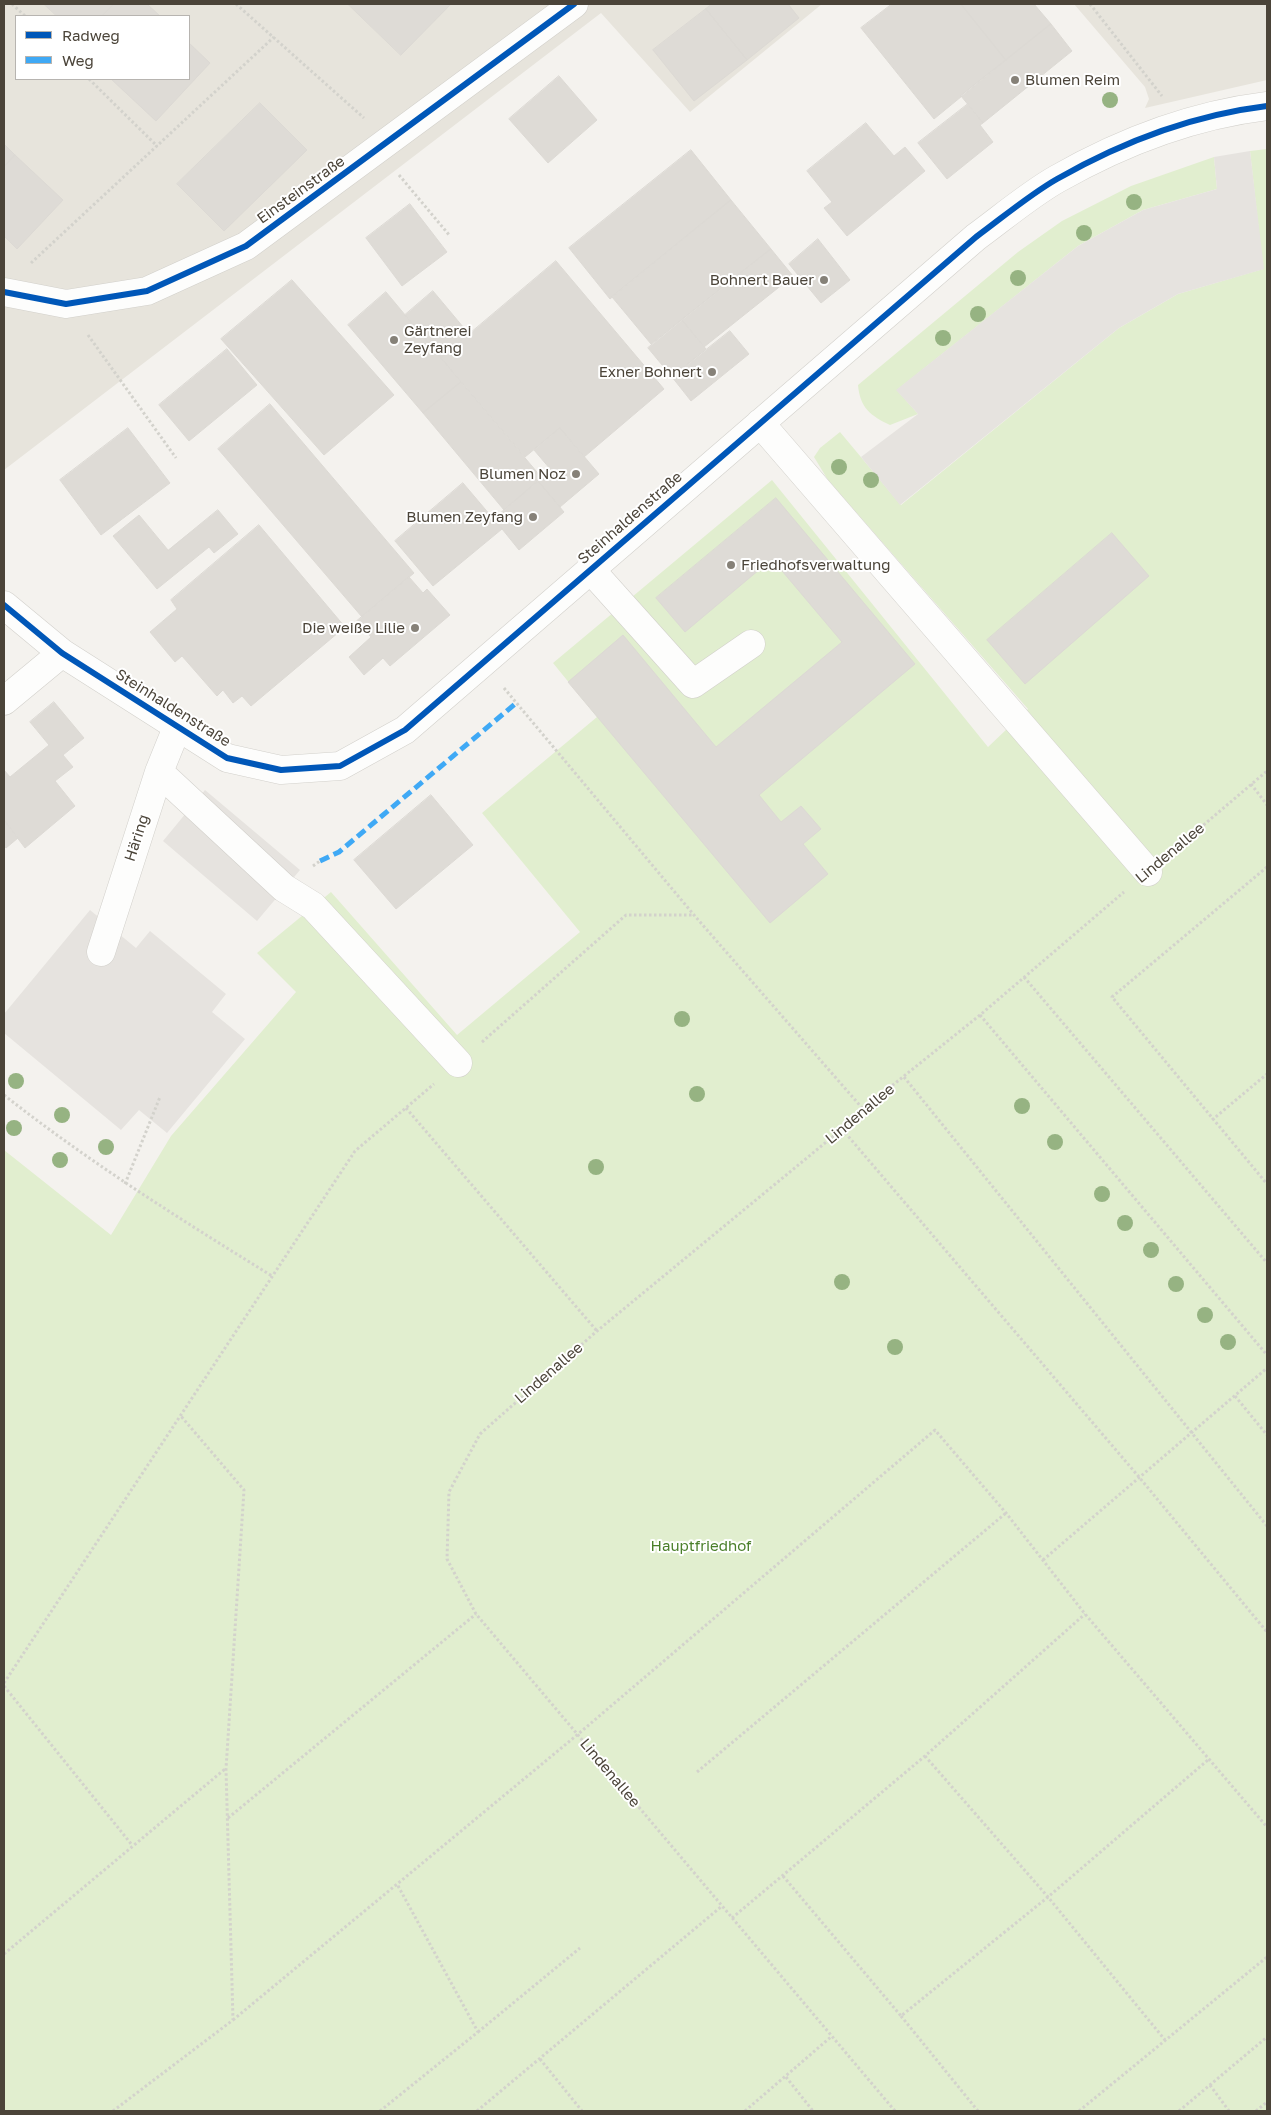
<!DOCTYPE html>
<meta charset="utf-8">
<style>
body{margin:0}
#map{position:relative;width:1271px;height:2115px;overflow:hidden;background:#f4f2ee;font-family:"Golos Text",sans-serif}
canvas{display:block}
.frame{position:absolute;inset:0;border:5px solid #4b4439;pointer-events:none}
.legend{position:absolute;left:15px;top:15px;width:175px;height:65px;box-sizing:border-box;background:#fff;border:1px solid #b7b4b0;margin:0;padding:6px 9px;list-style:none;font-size:15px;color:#4b4439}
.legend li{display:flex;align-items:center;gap:10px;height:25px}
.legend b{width:25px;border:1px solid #b7b4b0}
</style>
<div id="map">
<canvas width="1271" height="2115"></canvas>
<div class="frame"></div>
<ul class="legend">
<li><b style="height:6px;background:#0057b8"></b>Radweg</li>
<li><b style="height:6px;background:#3fa9f5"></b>Weg</li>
</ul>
</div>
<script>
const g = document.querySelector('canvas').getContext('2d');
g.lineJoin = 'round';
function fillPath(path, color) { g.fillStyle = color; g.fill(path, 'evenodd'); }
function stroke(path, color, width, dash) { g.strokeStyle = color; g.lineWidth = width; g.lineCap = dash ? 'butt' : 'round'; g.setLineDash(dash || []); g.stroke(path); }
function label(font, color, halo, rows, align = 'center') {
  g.font = font + ' "Golos Text",sans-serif'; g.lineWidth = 4; g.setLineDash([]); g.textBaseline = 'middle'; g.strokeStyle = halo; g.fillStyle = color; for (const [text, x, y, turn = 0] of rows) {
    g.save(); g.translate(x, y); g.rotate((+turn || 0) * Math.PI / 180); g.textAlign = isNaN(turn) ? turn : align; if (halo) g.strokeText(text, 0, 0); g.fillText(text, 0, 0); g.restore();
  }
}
const residential = new Path2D(`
 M4,4H822L690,112L601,13L4,470ZM16,16H189V79H16Z
 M1074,4H1267V80L1145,108L1149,99L1145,87Z`);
const green = new Path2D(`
 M1267,149V2111H4V1150L111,1235L171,1136L296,992L257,953L331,892L457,1035L580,932L482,813L597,717L553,663L772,480L988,747L1028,709L828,480L814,457L820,448L840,432L901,505L1119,328L1178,294L1263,269L1250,151Z
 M1214,157L1217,189L1143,210L1078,246L897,390L918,414L890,425C871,416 860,408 858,385L1018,252L1062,221L1131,186Z`);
const parking = new Path2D(`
 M1250,151L1264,269L1178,294L1119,328L900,505L861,457L918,414L896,390L1078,246L1143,210L1217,189L1214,157Z
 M205,790L300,870L257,921L163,841Z
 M90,910L136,948L150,931L226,994L212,1012L245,1039L167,1133L139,1110L121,1130L4,1033V1014Z`);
const building = new Path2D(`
 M44,4H114L102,16H57Z
 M114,4H147L160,16H102Z
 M348,4H451L401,55Z
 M712,4H788L799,18L747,60L706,9Z
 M892,4H961L1006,60L934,119L861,28Z
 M961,4H1034L1051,24L1006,60Z
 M706,9L747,60L694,101L653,50Z
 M1051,24L1072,51L983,123L961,96Z
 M189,43L210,63L156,121L111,79H189Z
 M559,76L597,120L548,163L509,119Z
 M260,103L307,150L224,231L177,184Z
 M968,104L983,123L980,125L993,142L947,179L918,143Z
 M866,123L894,156L905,147L925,171L847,236L824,208L832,202L807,171Z
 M4,144L15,155L4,167Z
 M691,150L731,200L610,299L569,248Z
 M15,155L63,200L17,249L4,236V167Z
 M731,200L771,249L651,344L612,297Z
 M410,204L447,252L402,286L366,238Z
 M818,239L850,280L821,303L789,264Z
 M771,249L793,276L704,347L682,320Z
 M556,261L664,389L584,457L560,428L525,457L441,358Z
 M292,280L394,395L324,455L221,339Z
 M433,291L469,334L441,358L405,315Z
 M386,292L461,382L423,413L348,325Z
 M682,320L706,349L672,377L648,348Z
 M730,331L749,354L691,401L672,377Z
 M227,349L257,385L189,441L159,405Z
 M461,382L542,478L504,510L423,413Z
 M270,404L414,573L362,617L218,449Z
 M128,428L170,483L101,535L60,480Z
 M560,428L599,474L560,507L538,481L551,470L534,450Z
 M538,481L564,512L519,550L494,519Z
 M463,483L502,529L433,586L395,541Z
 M776,498L915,664L759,795L781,822L801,806L821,829L803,844L828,874L770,923L568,682L623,635L716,747L842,642L772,559L685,632L656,598Z
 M218,510L238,534L214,553L209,547L157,589L113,536L139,515L168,550Z
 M259,525L345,627L251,706L242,696L233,703L223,690L217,696L182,656L175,662L150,632L177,609L171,600Z
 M1112,533L1149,576L1025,684L987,640Z
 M409,577L423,593L427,589L450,615L390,666L383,658L364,675L349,657L371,637L357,621Z
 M54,702L84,738L63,755L73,767L55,781L75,806L25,848L4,820V770L10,777L49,745L30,722Z
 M431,795L473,845L396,909L354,860Z
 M4,820L18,838L6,848L4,845Z`);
const path = new Path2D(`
 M12,4L25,16
 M236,4L364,118
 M1090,4L1162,96
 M89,79L157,146
 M399,175L450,236
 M31,263L274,37
 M88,335L176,458
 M504,688L694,915L863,1109
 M1251,784L1267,805
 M1173,851L1267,771
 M313,866L320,861
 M1267,867L1112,997L1267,1184
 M1024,977L1267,1263
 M980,1015L1267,1355
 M482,1042L626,915H694
 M904,1077L1267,1526
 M4,1095C89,1162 180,1219 272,1276
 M406,1108L597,1331
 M1212,1120L1267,1074
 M842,1129L1139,1477L1267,1632
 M125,1184L160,1097
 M1235,1396L1267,1435
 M1043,1560L1267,1368
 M4,1683L355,1151L434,1084
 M4,1686L132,1845
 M925,1756L1048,1897L1165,2040
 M697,1772L1006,1513
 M228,1818L476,1614
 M783,1876L901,2016L1048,1897L1209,1759
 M732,1918L925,1756L1085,1614
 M4,1954L225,1769
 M901,2016L978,2111
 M233,2020L577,1735L935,1430L1006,1513L1085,1614L1267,1827
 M478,2032L580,1948
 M540,2059L582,2111
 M786,2077L813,2111
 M1210,2085L1229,2111
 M113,2111L233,2020L226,1769L244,1490L180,1415
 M380,2111L478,2032L397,1884
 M477,2111L722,1906
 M745,2111L832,2036
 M895,2111L476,1614L447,1559L449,1492L480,1434L597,1331L842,1129L863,1109L980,1015L1124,892
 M1079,2111L1267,1957
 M1179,2111L1267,2037
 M1256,2111L1267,2102`);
const minor = new Path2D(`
 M4,292L66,304L147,291L246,246L574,4
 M760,423L1148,872
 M590,569L693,684L751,644
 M4,605L62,653L227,758L281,770L340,766L405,730L976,237C1002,218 1029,195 1057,179C1122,142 1193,115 1267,106
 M4,701L62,653
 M159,772L284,888L313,906L458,1063
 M101,952L159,772L178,725`);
const quiet = new Path2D(`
 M320,861L339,852L515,704`);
const cycleway = new Path2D(`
 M4,292L66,304L147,291L246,246L574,4
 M4,605L62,653L227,758L281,770L340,766L405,730L976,237C1002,218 1029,195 1057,179C1122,142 1193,115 1267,106`);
const trees = [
 [1110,100],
 [1134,202],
 [1084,233],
 [1018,278],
 [978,314],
 [943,338],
 [839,467],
 [871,480],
 [682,1019],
 [16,1081],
 [697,1094],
 [1022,1106],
 [62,1115],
 [14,1128],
 [1055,1142],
 [106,1147],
 [60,1160],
 [596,1167],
 [1102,1194],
 [1125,1223],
 [1151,1250],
 [842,1282],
 [1176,1284],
 [1205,1315],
 [1228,1342],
 [895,1347]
];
const markers = [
 [1015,80,5,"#868178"],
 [824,280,5,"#868178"],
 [394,340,5,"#868178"],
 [712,372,5,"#868178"],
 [576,474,5,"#868178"],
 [533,517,5,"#868178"],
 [731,565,5,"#868178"],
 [415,628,5,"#868178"]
];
const poiNames = [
 ["Blumen Reim",1025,80,"left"],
 ["Bohnert Bauer",814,280],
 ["Gärtnerei",404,331,"left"],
 ["Zeyfang",404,348,"left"],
 ["Exner Bohnert",702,372],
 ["Blumen Noz",566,474],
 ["Blumen Zeyfang",523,517],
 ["Friedhofsverwaltung",741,565,"left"],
 ["Die weiße Lilie",405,628]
];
const streetNames = [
 ["Einsteinstraße",301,190,-36],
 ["Steinhaldenstraße",630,518,-41],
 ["Steinhaldenstraße",173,708,32],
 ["Häring",137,838,-72],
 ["Lindenallee",1170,853,-40],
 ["Lindenallee",860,1114,-40],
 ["Lindenallee",549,1373,-41],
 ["Lindenallee",610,1773,50]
];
const parkNames = [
 ["Hauptfriedhof",701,1546]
];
fillPath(residential, '#e7e4dc');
fillPath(green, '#e1eecf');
fillPath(parking, '#e6e3df');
fillPath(building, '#dedbd6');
stroke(building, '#dcd9d4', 1);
stroke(minor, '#d2d0cb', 29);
stroke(path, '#d3d2cc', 3, [2.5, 2.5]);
stroke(minor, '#fdfdfc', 28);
stroke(quiet, '#3fa9f5', 5, [10, 5]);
stroke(cycleway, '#0057b8', 6);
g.fillStyle = '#96b382';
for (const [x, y] of trees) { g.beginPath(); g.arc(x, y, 8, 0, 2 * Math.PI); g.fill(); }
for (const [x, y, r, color] of markers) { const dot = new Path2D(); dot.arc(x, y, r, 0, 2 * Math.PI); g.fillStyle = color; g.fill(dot); stroke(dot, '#fff', 2); }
label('15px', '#4b4439', '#fff', poiNames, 'right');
label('15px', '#4b4439', '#fff', streetNames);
label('15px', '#4a7f2a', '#fff', parkNames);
</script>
